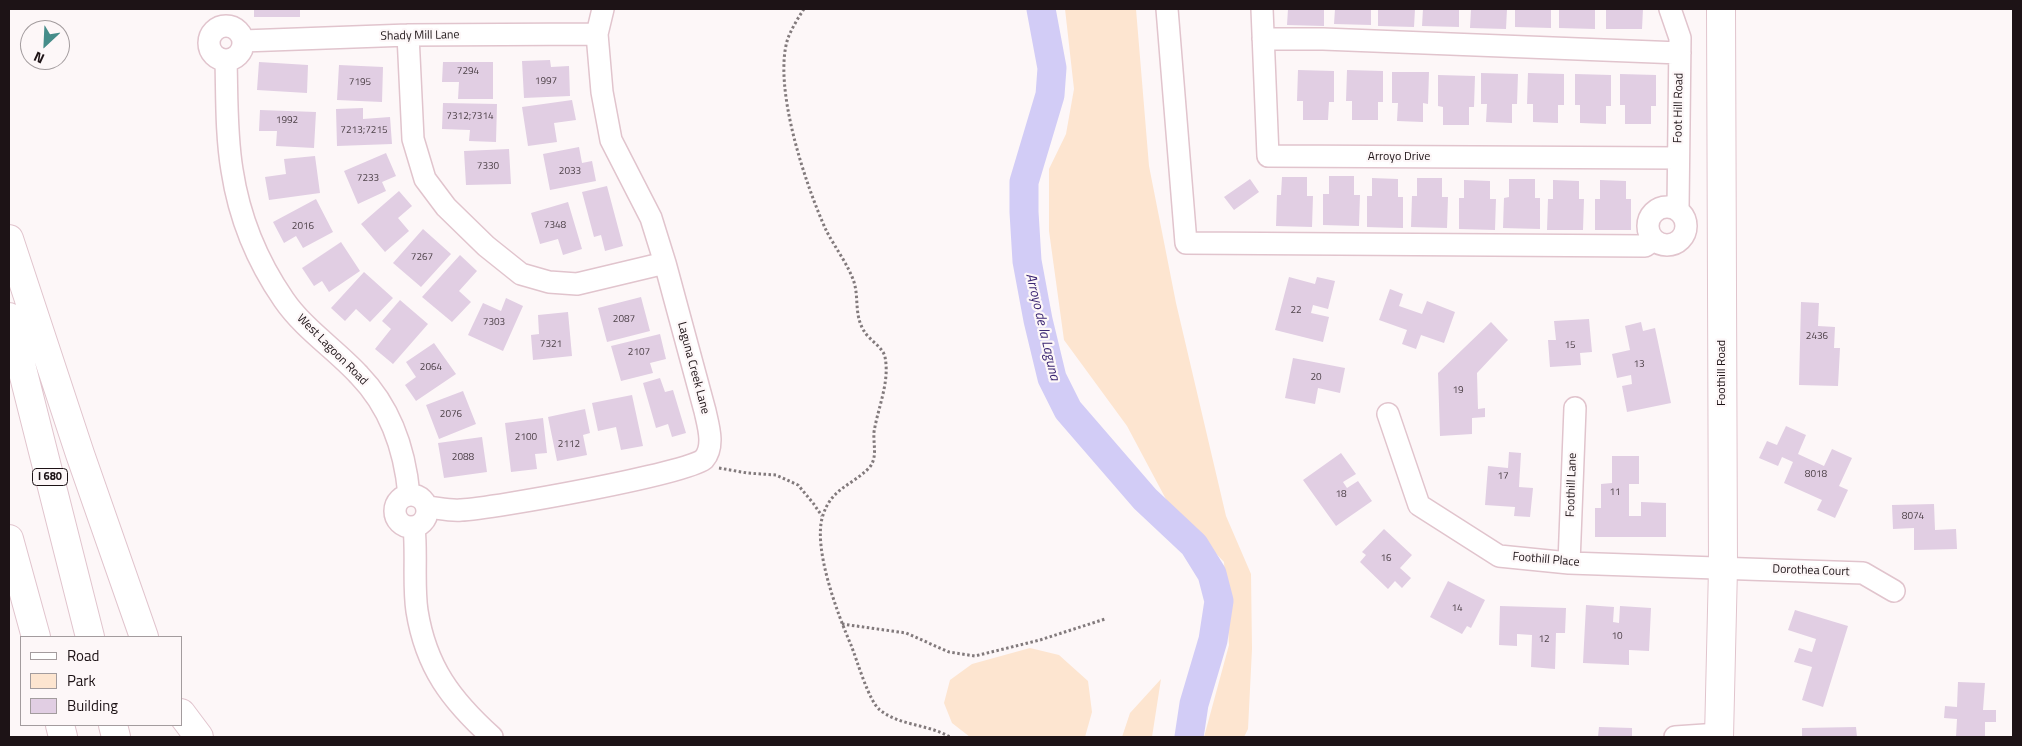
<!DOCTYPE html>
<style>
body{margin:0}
#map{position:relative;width:2022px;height:746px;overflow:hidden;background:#fdf7f8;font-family:"Titillium Web",sans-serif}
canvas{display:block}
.frame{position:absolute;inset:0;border:10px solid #1d1316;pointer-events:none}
.legend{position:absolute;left:20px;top:636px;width:162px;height:90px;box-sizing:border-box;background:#fdf7f8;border:1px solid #a39c9e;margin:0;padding:6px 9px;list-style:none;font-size:15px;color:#1d1316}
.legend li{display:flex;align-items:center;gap:10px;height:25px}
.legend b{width:25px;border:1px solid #a39c9e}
.north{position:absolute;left:20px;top:20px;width:50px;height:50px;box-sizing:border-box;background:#fdf7f8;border:1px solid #a39c9e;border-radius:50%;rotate:205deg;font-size:14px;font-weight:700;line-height:20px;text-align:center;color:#1d1316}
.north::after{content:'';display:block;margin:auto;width:18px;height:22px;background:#468d8a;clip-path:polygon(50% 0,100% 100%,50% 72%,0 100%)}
</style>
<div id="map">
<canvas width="2022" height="746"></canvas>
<div class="frame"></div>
<ul class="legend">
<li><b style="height:6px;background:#fff"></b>Road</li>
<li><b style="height:14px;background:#fde5d0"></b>Park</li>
<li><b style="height:14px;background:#e1cee3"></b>Building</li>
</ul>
<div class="north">N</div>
</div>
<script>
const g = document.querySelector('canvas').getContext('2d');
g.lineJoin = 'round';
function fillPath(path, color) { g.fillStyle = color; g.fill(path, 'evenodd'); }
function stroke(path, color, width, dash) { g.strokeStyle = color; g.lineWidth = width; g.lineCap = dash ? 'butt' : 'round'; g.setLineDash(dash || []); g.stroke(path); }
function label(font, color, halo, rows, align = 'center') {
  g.font = font + ' "Titillium Web",sans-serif'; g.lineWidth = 4.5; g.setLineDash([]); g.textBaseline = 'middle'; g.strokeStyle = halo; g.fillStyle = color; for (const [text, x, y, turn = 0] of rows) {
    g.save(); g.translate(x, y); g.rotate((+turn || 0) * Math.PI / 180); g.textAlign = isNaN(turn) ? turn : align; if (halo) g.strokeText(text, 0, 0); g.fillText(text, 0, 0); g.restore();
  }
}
const green = new Path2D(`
 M1065,9H1136L1149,166L1176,303L1226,516L1251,574L1252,649L1248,729L1244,737H1204L1229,645L1224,562L1168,503L1127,426L1064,340L1049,231V169L1066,134L1074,89Z
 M1030,648L1059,655L1088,681L1092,712L1085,737H970L952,723L944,703L950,680L972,664Z
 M1161,679L1152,737H1122L1130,713Z`);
const river = new Path2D(`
 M1041,9L1052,68L1050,95L1024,182V212L1027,261L1038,320L1052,378L1068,410L1145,499L1194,545L1212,574L1219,601L1213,640L1194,704L1189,737`);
const building = new Path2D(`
 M254,9H300V17H254Z
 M1288,9H1324V26L1287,25Z
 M1335,9H1371V25L1334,24Z
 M1378,9H1415L1414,27L1378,26Z
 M1423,9H1459V27L1422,26Z
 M1471,9H1507L1506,29L1470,28Z
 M1515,9H1551V28L1515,27Z
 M1559,9H1595V29L1559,28Z
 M1606,9H1643L1642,29H1606Z
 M550,60L551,67L569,66L570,96L524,98L522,61Z
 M259,62L308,65L307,93L257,90Z
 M443,62H493V99H458L459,82H442Z
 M339,65L383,67L382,102L337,100Z
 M1298,70L1334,71V102H1329L1328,120H1303V101H1297Z
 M1347,70L1383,71V102H1378V120H1352V101H1346Z
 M1392,72H1429L1428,104L1423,103V122L1397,121L1398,103H1392Z
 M1481,73L1518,74L1517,104H1512V123L1486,122L1487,104H1481Z
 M1528,73L1564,74V105H1558V123L1533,122V104H1527Z
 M1575,74L1611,75V106H1606V124L1580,123V105H1575Z
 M1620,74L1656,75V106H1651V124H1625V105H1620Z
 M1438,75L1475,76L1474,107H1469V125H1443V107L1438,106Z
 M572,100L576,120L554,123L557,142L528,146L522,107Z
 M443,103L497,104L496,142L469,141L470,130L442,129Z
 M363,108V119L390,117L392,144L337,146L336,109Z
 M260,110L316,112L314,148L276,146L277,131H259Z
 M579,147L582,163L592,161L596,181L550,190L543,154Z
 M509,149L511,184L466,185L464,151Z
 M386,153L396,176L382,182L386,191L358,204L344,171Z
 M315,156L320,193L269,200L265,177L286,174L284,159Z
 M1329,176H1354V195H1360L1359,226L1323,225V194H1329Z
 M1282,177H1307V196H1313L1312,227L1276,226L1277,195H1281Z
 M1372,178L1398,179V197H1403V228L1367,227V196H1372Z
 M1417,178H1442V197H1448L1447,228L1411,227L1412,196H1417Z
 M1250,179L1259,192L1234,210L1224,197Z
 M1509,179H1535V198H1540V229L1503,228L1504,198L1509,197Z
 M1464,180L1490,181V199H1496L1495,230L1459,229V198H1464Z
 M1553,180L1579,181V199H1584L1583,230H1547L1548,199H1553Z
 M1600,180L1626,181V199H1631V230H1595V199H1600Z
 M607,186L623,246L605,251L601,235L594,237L582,192Z
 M399,191L412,206L398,218L409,231L385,252L361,224Z
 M316,199L333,232L303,248L296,236L284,243L273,222Z
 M568,202L582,249L563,255L558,239L540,244L531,213Z
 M423,229L451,254L421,287L393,263Z
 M341,242L360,271L329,292L322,281L314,286L302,268Z
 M460,255L477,271L459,291L471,302L452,322L422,297Z
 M364,272L393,298L370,322L356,309L345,321L331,308Z
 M1289,277L1315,284L1317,277L1335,281L1328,309L1313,305L1311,313L1329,317L1323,342L1275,330Z
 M1390,289L1403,294L1399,306L1422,314L1427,301L1455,312L1444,343L1421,335L1416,349L1402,344L1407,330L1379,320Z
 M641,297L650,331L607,342L598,308Z
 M506,298L523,306L503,351L468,335L483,303L501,311Z
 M400,300L428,324L393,364L375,349L391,329L382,321Z
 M1801,302L1819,303L1818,326L1835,327L1834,348H1840L1838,386L1799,385Z
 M568,312L572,356L533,360L531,335L539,334L538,315Z
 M1589,319L1592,352L1580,353L1581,365L1550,367L1548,340H1556L1554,321Z
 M1491,322L1508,340L1477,373L1478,409L1485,408V417L1472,418V434L1440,436L1438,373Z
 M1641,322L1643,331L1655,328L1671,403L1627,412L1622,386L1632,384L1631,375L1617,378L1612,354L1630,350L1625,326Z
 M660,334L666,359L650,363L653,373L621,381L611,346Z
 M434,343L456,374L416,401L405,385L416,377L406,362Z
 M1293,358L1345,368L1340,393L1318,388L1315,404L1285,398Z
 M660,378L665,392L673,390L686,433L672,437L668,424L656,428L643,383Z
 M463,391L476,424L439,439L426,405Z
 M632,395L643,446L621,450L616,427L598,431L592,403Z
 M585,409L590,433L583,435L587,455L557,461L548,417Z
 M543,418L547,453L535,454L537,469L511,472L505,423Z
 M1786,426L1806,435L1798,454L1824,466L1832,449L1852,458L1839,486L1848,490L1835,518L1817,510L1822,500L1784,483L1793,462L1782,457L1778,466L1759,458L1767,441L1777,445Z
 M482,437L487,472L444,478L438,443Z
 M1509,452L1521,453L1519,487L1533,488L1530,517L1514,516L1515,507L1485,505L1488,466L1508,468Z
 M1341,453L1356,474L1343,482L1347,488L1358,481L1372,501L1336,526L1303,480Z
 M1612,456H1639V484H1629V516H1641V502L1666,503V537H1595V508H1601V484L1612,483Z
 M1934,504L1935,530L1956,529L1957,549L1914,550V528L1893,529L1892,505Z
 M1384,529L1412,555L1400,568L1411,578L1402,588L1395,581L1388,589L1360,562L1366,555L1362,552Z
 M1448,581L1485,600L1471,628L1467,626L1462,634L1430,617Z
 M1586,605L1614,607L1613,622L1619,623L1620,606L1651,608L1649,651L1629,650V665L1583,663Z
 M1500,606L1566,608L1565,633H1556L1555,669L1531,667L1532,635L1517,634V646L1499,645Z
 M1795,610L1848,626L1823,707L1802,700L1812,667L1794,662L1799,648L1812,652L1816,639L1788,630Z
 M1958,682L1985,683L1983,710H1996V722H1985V737H1956L1957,719L1944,718L1945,706L1957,707Z
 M1599,727L1632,728V737H1598Z
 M1856,727L1857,737H1802V728Z`);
const path = new Path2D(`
 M804,9C798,18 792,28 788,38C772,86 806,186 826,230C834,246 849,266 854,282C859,298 854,315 864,331C869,340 883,347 885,357C890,382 878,407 874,432C873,444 878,458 869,468C851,486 832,488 823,515C812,547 838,615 851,645C857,660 869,702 880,710C900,726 928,724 950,737
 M719,468L747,473L776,475L798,485L813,503L822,516
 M842,624L906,633L949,652L975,656L1040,640L1105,619`);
const minor = new Path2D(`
 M1167,9L1186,243L1645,246L1654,240
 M1262,9L1268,156L1678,158
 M1670,9L1680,38L1678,209
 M209 43a17 17 0 1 1 34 0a17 17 0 1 1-34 0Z
 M408,35L413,139L425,179L446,207L486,246L521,274L549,282L577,284L665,263
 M1263,39H1323L1680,53
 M243,41L408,35L597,34
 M226,60C227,96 226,134 232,170C239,216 257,261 284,300C304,329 335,349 359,375C391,408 405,451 409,495
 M1648 226a19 19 0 1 1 38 0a19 19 0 1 1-38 0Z
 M1388,414L1419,505L1499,556L1569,563L1863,573L1894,591
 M395 511a16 16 0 1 1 32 0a16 16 0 1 1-32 0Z
 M427,507C438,508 450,511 461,510C490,509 691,473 704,459C715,446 708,425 705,411L665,263L651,218L611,140L602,92L597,34L603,9
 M414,527C417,554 413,584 417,611C426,667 451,700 492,737
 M1569,563L1575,408
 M1675,737L1719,734`);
const major = new Path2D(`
 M1719,737L1723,568L1721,9`);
const highway = new Path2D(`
 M9,239L80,454L144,637
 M9,317L90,637
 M9,539L36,637
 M181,713L199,737
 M60,725L63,737
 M113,725L116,737`);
const numberNames = [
 ["7294",468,72],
 ["1997",546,82],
 ["7195",360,83],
 ["7312;7314",470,117],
 ["1992",287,121],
 ["7213;7215",364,131],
 ["7330",488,167],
 ["2033",570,172],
 ["7233",368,179],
 ["7348",555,226],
 ["2016",303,227],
 ["7267",422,258],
 ["22",1296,311],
 ["2087",624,320],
 ["7303",494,323],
 ["2436",1817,337],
 ["7321",551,345],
 ["15",1570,346],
 ["2107",639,353],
 ["13",1639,365],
 ["2064",431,368],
 ["20",1316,378],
 ["19",1458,391],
 ["2076",451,415],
 ["2100",526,438],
 ["2112",569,445],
 ["2088",463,458],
 ["8018",1816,475],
 ["17",1503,477],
 ["11",1615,493],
 ["18",1341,495],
 ["8074",1913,517],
 ["16",1386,559],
 ["14",1457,609],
 ["10",1617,637],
 ["12",1544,640]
];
const shields = [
 [50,477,35]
];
const shieldNames = [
 ["I 680",50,477]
];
const streetNames = [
 ["Shady Mill Lane",420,36,-1],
 ["Foot Hill Road",1679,108,-89],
 ["Arroyo Drive",1399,157],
 ["West Lagoon Road",332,350,45],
 ["Laguna Creek Lane",693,368,75],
 ["Foothill Road",1722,373,-90],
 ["Foothill Lane",1572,485,-88],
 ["Foothill Place",1546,560,5],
 ["Dorothea Court",1811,571,2]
];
const waterNames = [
 ["Arroyo de la Laguna",1042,327,77]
];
fillPath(green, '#fde5d0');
stroke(river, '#d2ccf6', 29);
fillPath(building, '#e1cee3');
stroke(minor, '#e1c4cd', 24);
stroke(major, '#e1c4cd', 30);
stroke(highway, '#e1c4cd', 30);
stroke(path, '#827a7c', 3, [2.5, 2.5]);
stroke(minor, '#fff', 21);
stroke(major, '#fff', 28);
stroke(highway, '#fff', 28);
label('10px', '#4e4249', null, numberNames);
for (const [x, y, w] of shields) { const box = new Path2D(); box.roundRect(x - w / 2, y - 8.5, w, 17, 4); g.fillStyle = '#fdf7f8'; g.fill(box); stroke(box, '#1d1316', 1); }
label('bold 11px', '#1d1316', null, shieldNames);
label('12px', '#1d1316', '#fdf7f8', streetNames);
label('italic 14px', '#3b2673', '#fdf7f8', waterNames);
</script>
